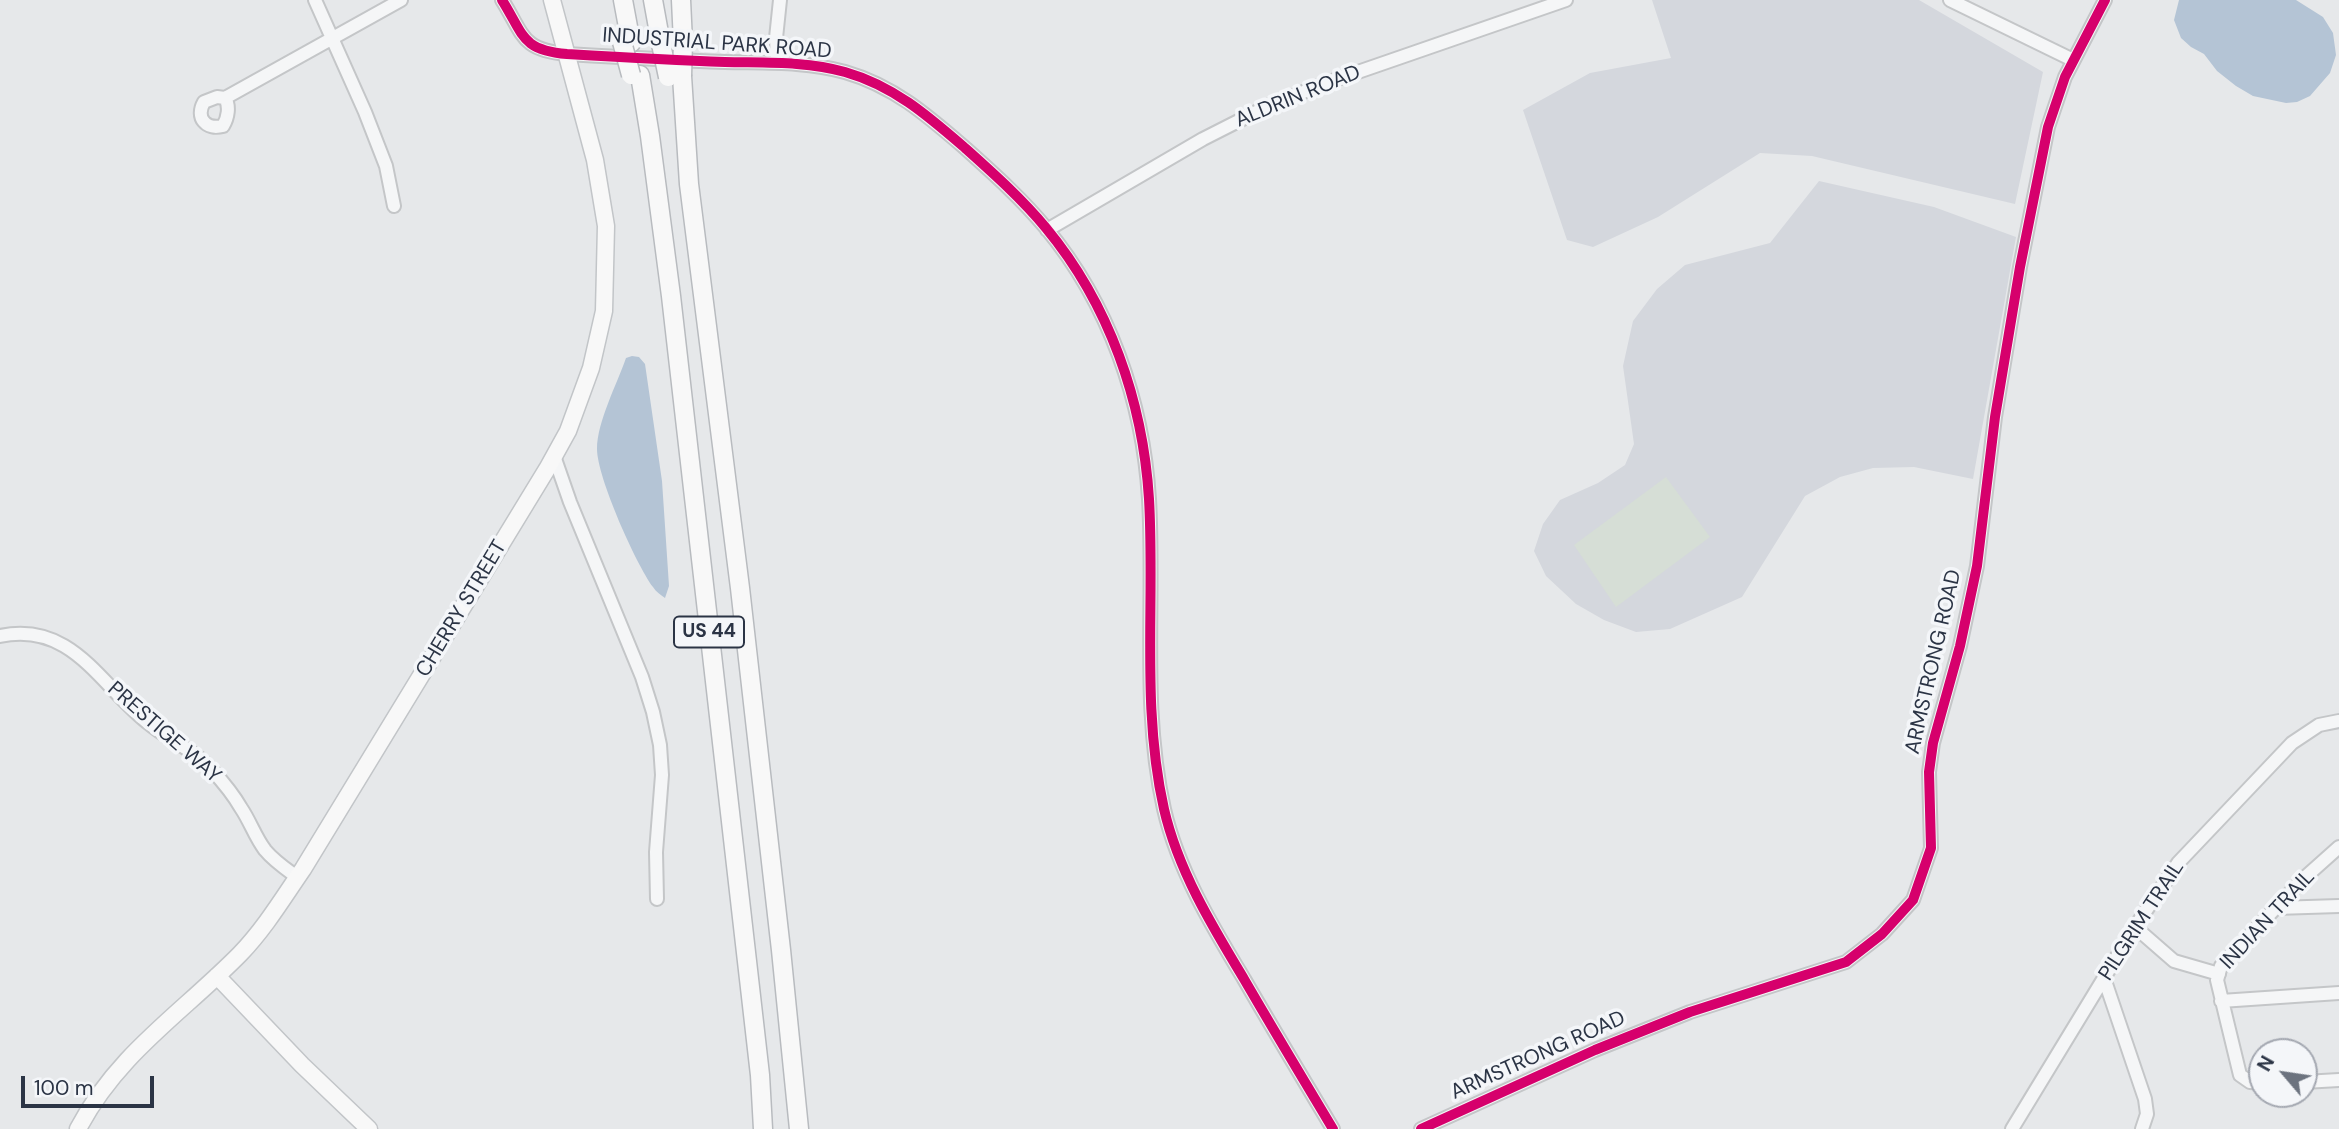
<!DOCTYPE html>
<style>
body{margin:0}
#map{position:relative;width:2339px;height:1129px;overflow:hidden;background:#e6e8ea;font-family:"DM Sans",sans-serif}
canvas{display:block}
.north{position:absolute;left:2248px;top:1038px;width:70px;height:70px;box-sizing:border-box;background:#f4f6f9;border:2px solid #a4a8b1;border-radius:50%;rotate:299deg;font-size:19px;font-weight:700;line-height:28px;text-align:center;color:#2b3445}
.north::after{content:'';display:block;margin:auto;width:24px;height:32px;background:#6c737f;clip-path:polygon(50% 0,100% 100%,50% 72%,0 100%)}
.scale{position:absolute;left:21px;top:1076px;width:133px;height:32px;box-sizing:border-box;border:4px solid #2b3445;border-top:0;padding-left:9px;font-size:21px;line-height:24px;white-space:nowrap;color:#2b3445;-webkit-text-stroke:5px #f4f6f9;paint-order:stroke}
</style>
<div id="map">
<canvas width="2339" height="1129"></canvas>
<div class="north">N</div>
<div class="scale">100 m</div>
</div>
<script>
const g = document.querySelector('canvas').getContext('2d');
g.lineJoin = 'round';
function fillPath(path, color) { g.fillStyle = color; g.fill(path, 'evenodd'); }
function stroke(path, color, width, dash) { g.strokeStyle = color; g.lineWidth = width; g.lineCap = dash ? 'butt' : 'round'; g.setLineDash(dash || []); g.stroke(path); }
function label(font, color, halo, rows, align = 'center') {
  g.font = font + ' "DM Sans",sans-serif'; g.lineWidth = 7; g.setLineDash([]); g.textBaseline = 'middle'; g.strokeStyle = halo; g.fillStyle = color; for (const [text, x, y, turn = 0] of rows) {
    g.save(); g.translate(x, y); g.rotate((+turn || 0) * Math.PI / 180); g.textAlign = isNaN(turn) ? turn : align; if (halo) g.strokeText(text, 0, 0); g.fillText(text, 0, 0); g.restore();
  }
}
const built = new Path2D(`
 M1652,0H1919L2043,72L2015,204L1812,156L1760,153L1658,217L1593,247L1567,240L1523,110L1590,73L1671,58Z
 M1819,181L1934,207L2016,237L1973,479L1914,467L1873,468L1840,477L1805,496L1742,597L1670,629L1636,632L1604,620L1576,604L1546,576L1534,551L1543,524L1560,500L1598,483L1625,465L1634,444L1623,366L1633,321L1657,289L1685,265L1770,243Z`);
const green = new Path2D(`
 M1666,477L1710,537L1616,607L1574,545Z`);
const water = new Path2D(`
 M2179,0H2296L2323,17L2333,33L2336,55L2330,73L2310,96L2297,102L2286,103L2253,96L2236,86L2217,71L2204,54L2191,47L2181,38L2174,20Z
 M632,356L639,357L645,364L662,481L669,586L665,598C661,595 656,592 653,587C636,564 597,477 597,449C597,422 617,384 626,358Z`);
const minor = new Path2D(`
 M315,0L365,112L386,166L394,206
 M502,0C524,35 521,50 567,54C619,57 672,60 725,62C765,63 806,61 845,72C894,86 928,116 965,148C994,174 1022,199 1046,228C1109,304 1143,401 1149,499C1155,602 1141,707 1164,809C1178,870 1212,926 1244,979C1273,1029 1303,1079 1333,1129
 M1950,0L2073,60
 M777,63L776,38L780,0
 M225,98C230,106 228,118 223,126C206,130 195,118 204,102L217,97L225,98L401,0
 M1047,230L1203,139L1270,105L1329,82L1566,0
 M554,456L570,502L642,677L653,712L660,745L662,775L656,852L657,899
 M0,636C72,621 100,685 148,723C168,740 195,750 212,770C223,782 233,794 241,808C250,821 255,837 265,850C274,861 286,869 297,877
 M2276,908L2339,906
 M2135,927L2174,961L2219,974
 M2104,978L2145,1099L2147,1114L2142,1129
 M2221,1001L2339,993
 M2304,1082L2339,1080
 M2262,1083L2250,1082L2240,1075L2217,980L2221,966L2302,880L2339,847
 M1421,1129L1595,1050L1690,1012L1846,962L1882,934L1913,900L1931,848L1929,772L1933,743L1960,646L1977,566L1995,417L2020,267L2048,127L2065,77L2105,0
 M2012,1129L2135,927L2178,863L2292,743L2319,725L2339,721`);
const major = new Path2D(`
 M217,976L302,1065L369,1129
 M78,1129C117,1054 182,1013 240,954C265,928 283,898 303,869L547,469L568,431L591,368L604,311L606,226L595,160L552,0`);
const highway = new Path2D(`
 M623,0L631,43
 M653,0L661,44
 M681,0L683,42
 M640,75L650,136L671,296L760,1075L763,1129
 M682,76L689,184L740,588L781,950L799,1129`);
const highwayBridge = new Path2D(`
 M622,42L631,75
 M661,44L668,77
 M682,76L683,42`);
const cycleway = new Path2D(`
 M502,0C524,35 521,50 567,54C619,57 672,60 725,62C765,63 806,61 845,72C894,86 928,116 965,148C994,174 1022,199 1046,228C1109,304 1143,401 1149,499C1155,602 1141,707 1164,809C1178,870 1212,926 1244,979C1273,1029 1303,1079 1333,1129
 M1421,1129L1595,1050L1690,1012L1846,962L1882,934L1913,900L1931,848L1929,772L1933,743L1960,646L1977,566L1995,417L2020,267L2048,127L2065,77L2105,0`);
const shields = [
 [709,632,70]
];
const shieldNames = [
 ["US 44",709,632]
];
const streetNames = [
 ["INDUSTRIAL PARK ROAD",717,44,4],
 ["ALDRIN ROAD",1298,97,-22],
 ["CHERRY STREET",462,609,-59],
 ["ARMSTRONG ROAD",1934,662,-77],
 ["PRESTIGE WAY",164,733,41],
 ["INDIAN TRAIL",2268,920,-47],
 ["PILGRIM TRAIL",2142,921,-57],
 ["ARMSTRONG ROAD",1538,1056,-24]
];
fillPath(built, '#d4d7dd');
fillPath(green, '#d6ded6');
fillPath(water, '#b4c4d5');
stroke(minor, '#c4c6c8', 16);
stroke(major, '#c2c5c8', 19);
stroke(highway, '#b8bbbf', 21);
stroke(minor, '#f5f6f7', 12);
stroke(major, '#f8f8f8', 16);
stroke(highway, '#f8f8f8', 18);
stroke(highwayBridge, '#b8bbbf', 21, []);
stroke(highwayBridge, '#f8f8f8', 18);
stroke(cycleway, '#d6006c', 10);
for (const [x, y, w] of shields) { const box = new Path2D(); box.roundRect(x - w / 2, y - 15.5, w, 31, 5); g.fillStyle = '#f4f6f9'; g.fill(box); stroke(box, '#2b3445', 2); }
label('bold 19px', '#2b3445', null, shieldNames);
label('21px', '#2b3445', '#f4f6f9', streetNames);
</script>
